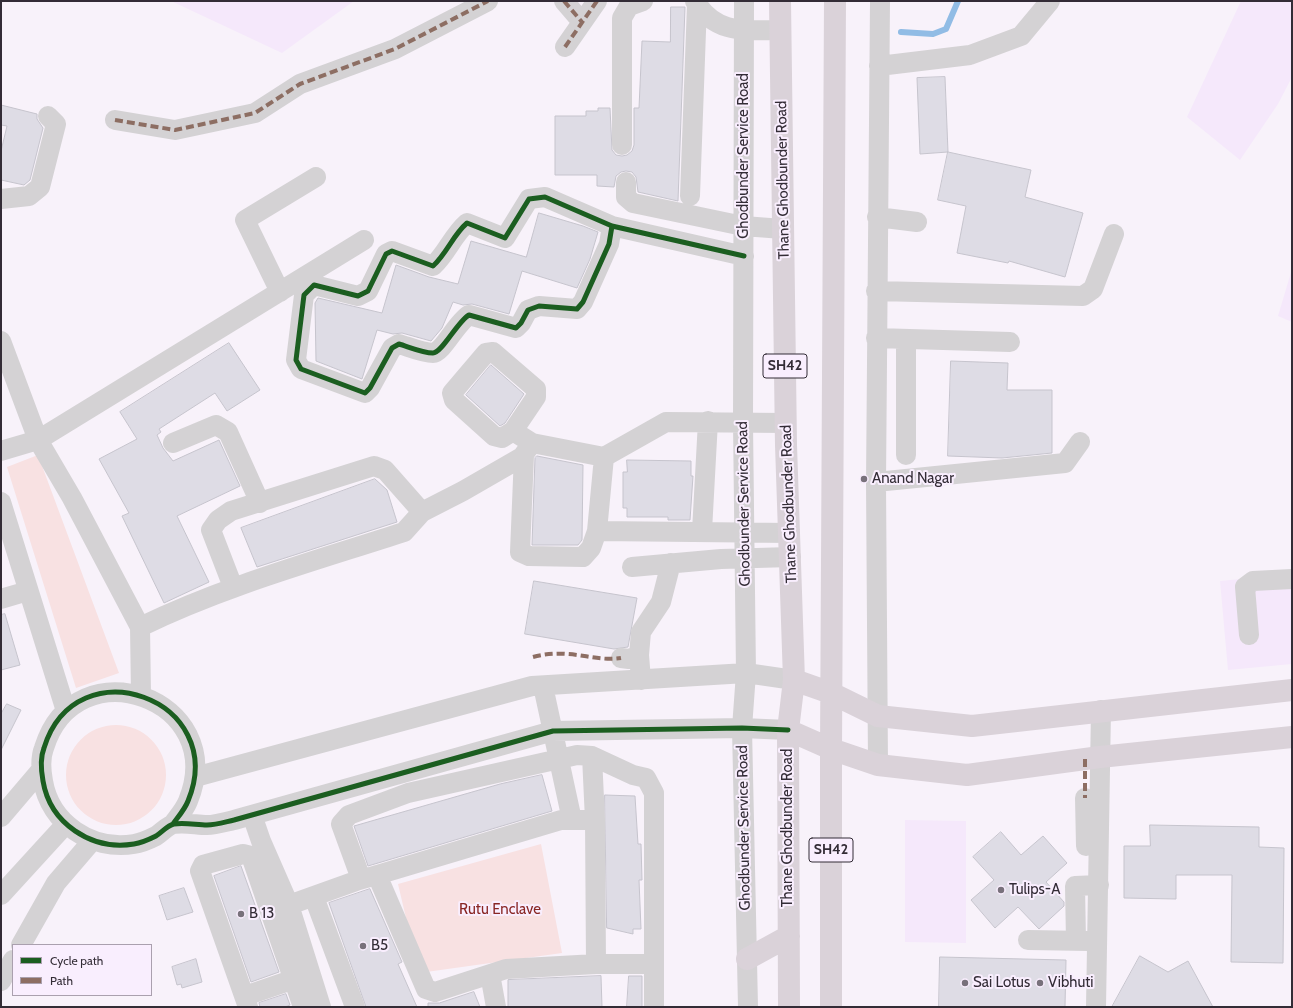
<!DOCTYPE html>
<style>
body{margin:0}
#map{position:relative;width:1293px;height:1008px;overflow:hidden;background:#f8f2fa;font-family:Cabin,sans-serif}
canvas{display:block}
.frame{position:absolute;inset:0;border:2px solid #332c36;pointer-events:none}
.legend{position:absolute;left:12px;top:944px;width:140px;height:52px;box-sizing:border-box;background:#f9eefe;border:1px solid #aaa0ae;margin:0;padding:5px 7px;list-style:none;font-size:12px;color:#332c36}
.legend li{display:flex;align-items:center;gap:8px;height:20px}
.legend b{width:20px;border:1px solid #aaa0ae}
</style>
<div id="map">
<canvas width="1293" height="1008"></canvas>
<div class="frame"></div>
<ul class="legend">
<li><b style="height:5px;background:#1b5e20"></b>Cycle path</li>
<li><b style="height:5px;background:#8d6e63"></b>Path</li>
</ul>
</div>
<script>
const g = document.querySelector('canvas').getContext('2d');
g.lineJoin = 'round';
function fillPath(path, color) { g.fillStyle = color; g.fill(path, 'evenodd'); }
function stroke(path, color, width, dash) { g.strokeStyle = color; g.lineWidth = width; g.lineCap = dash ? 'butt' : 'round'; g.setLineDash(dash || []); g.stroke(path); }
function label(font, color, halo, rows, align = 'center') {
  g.font = font + ' Cabin,sans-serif'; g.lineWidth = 4; g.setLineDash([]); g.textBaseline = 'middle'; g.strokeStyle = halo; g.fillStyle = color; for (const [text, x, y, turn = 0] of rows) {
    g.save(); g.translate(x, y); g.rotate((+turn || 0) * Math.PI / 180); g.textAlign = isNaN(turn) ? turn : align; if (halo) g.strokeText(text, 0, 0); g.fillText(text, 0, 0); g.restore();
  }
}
const built = new Path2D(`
 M171,1H354L282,53Z
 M1241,1H1292V77L1278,104L1240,160L1187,117Z
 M1292,269V322L1278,316Z
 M1292,574V664L1228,670L1220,581Z
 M905,820L966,821V943L905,942Z`);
const green = new Path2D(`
 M38,455L119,673L76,688L7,467Z
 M66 775a50 50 0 1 1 100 0a50 50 0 1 1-100 0Z
 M541,844L562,953L419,973L398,884Z`);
const stream = new Path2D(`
 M901,32L933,34L946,29L958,1`);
const building = new Path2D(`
 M671,7H685L678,201L638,192L636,177L632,172L626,171L621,172L616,176L614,187L597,186V175H555V116H586V111H598V108H610L612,150L616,155L622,156L627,155L632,151L634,145V108H639L642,41L670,42Z
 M945,77L948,152L920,154L917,78Z
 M1,105L37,114V119L43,128L30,180L24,185L1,180V151L7,126L1,125Z
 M948,152L1031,170L1025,197L1083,213L1065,277L1009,261L1008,263L957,253L966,206L938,200Z
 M539,213L583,226L598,232L590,259L577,288L522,271L509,314L472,304L463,305L453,302L442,328L431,341L402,333L393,334L377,330L362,379L316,361L315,303L318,298L382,313L396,265L429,277L458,284L471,241L526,257Z
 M229,343L260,390L227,411L215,393L159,429L161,432L157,435L163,448L173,461L219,440L240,486L177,516L209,582L164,603L122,516L129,513L99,459L137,439L120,412Z
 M951,361L1008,363L1007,390H1052V453L1002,458L948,456Z
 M491,365L524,394L505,423L500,426L466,395Z
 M537,456L583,465L582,540L578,545H532L535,458Z
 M627,460L691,461V476H693L690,520H668V517H627V508H623V472H627Z
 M375,479L387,490L397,522L257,567L241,528Z
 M534,581L637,598L628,647L614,649L525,634Z
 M5,614L20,665L1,670V615Z
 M7,704L21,710L1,750V714Z
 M542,775L552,811L368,866L354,826L500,784Z
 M605,795L635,796L638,844H641L642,880H639L641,929H633V934L607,928Z
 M1150,825L1259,827V847L1284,848L1283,963L1231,962L1232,875H1176V899L1124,898V846H1150Z
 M1001,832L1021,855L1043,836L1067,863L1046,882L1064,902V906L1039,929L1018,907L995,928L971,900L994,880L973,857Z
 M241,866L279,972L251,982L214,876Z
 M184,888L193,912L167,920L159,896Z
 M370,889L402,962L398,964L417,1007H366L329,903Z
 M1140,956L1168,972L1188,961L1213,1007H1112Z
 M940,957L1066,960L1065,1007H939Z
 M196,959L202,982L182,988L181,984L177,985L172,967Z
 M601,976L602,1007H508V980Z
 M629,976H642V1007H627Z
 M474,992L480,1007H428V1003H439Z
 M286,994L290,1005L285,1007H260L259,1003Z`);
const minor = new Path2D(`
 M564,1L582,22
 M695,1C716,35 745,30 780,30
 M744,1L743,423L746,673L742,728L748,1007
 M565,47L597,1
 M879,66L970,55L1021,36L1050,1
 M115,120L175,130L255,113L300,84L395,49L488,1
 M622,145V18L629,6L643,1
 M626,182V197L633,203L743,226L783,229
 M690,196L697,4
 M1,199L29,196L40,187L56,124L48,116
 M877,217L917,222
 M612,226L609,244L583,302L577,309L539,306L528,310L521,323L516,328L469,315C457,322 442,353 433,353C423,353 409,347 399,344L392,348L370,388L365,393L301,369L296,360L304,295L314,285L358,296L368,291L386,254L392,251L433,266C447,253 453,235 467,223L505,238L529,199L545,197L612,226L744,256
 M876,291L1083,296L1093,289L1114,234
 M280,292L245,220L316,177
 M876,338L1010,342
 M1,341L38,440L72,498L140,627L141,695
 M173,443L216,425L228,432L260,503
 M532,443L604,457
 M1,451L38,440L364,240
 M524,455L520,552L529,556L583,557L591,548L597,531L790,533
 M906,455V339
 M876,482L1065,463L1080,442
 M1,502L66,711
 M597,531L604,457L666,422L786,423
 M702,531L708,421
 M632,567L721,559L791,557
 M233,587L211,530L218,520L231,511L374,466L385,470L422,512
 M1,599L28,591
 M140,627C224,586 315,561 404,532L422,512L463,491L522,457L532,443L513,431L502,438L494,436L454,400L452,393L486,353L493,352L536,389V397L513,431
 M1249,635L1245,587L1253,581L1292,579
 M621,658L629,659L639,655
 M641,680L639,655L641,632L661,602L671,563
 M543,686L572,820
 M592,756L595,820
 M878,765L876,482L880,1
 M195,777L532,686L746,673L794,680
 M1085,798L1086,846
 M252,815L261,841L289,905
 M1,817L41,770
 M173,824C178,817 185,809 188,801C230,699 76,644 44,748C40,758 41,770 43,781C50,823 91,851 134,844C141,843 150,839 156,836C162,832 168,825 174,824C184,822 197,825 207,825C216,825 225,822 234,820L553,731L742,728L788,730
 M356,881L377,875L561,820H595L596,964L506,969L435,992L426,989L377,875
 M1,895L65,825
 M314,897L355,1007
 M1028,940L1089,941
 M1076,941L1075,886L1099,885
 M21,945L56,883L92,841
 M596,964H654
 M490,974L496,1007
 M1,981L13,960
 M245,996L306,975
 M248,1007L200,871L203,865L243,854L251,856L303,1007
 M321,1007L289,905L356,881L360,876L341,824L349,815L408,793L577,755L592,756L633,775L646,778L654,793V1007
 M1096,1007L1101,710`);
const major = new Path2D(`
 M780,1L786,445L794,680L788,730L789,1007
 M794,680L831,693L878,716L972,726L1292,690
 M788,730L831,749L878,765L967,775L1100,757L1292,737
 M747,959L789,936
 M831,1007V749L835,1`);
const quiet = new Path2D(`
 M564,1L582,22
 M565,47L597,1
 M115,120L175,130L255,113L300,84L395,49L488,1
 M533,657C544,654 555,653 567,654C585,655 603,661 621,658
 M1085,759V798`);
const cycleway = new Path2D(`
 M612,226L609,244L583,302L577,309L539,306L528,310L521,323L516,328L469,315C457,322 442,353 433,353C423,353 409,347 399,344L392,348L370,388L365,393L301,369L296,360L304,295L314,285L358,296L368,291L386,254L392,251L433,266C447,253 453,235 467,223L505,238L529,199L545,197L612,226L744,256
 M173,824C178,817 185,809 188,801C230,699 76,644 44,748C40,758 41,770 43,781C50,823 91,851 134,844C141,843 150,839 156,836C162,832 168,825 174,824C184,822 197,825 207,825C216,825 225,822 234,820L553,731L742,728L788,730`);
const markers = [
 [864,479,4,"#78717b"],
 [1001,890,4,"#78717b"],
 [241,914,4,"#78717b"],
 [363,946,4,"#78717b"],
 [965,983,4,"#78717b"],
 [1040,983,4,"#78717b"]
];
const shields = [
 [785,366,44],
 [831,850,44]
];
const shieldNames = [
 ["SH42",785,366],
 ["SH42",831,850]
];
const streetNames = [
 ["Ghodbunder Service Road",744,156,-90],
 ["Thane Ghodbunder Road",783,180,-91],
 ["Ghodbunder Service Road",744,504,-91],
 ["Thane Ghodbunder Road",789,504,-92],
 ["Ghodbunder Service Road",744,828,-91],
 ["Thane Ghodbunder Road",788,828,-90]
];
const poiNames = [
 ["Anand Nagar",872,479],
 ["Tulips-A",1009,890],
 ["B 13",249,914],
 ["B5",371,946],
 ["Sai Lotus",973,983],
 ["Vibhuti",1048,983]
];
const parkNames = [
 ["Rutu Enclave",500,910]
];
fillPath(built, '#f5e8fb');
fillPath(green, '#f8e1e2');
stroke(stream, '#91bce5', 6);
fillPath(building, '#dedce5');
stroke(building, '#c6c4cd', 1);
stroke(minor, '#d4d2d4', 20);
stroke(major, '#dad2d9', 22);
stroke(quiet, '#8d6e63', 4, [8, 4]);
stroke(cycleway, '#1b5e20', 5);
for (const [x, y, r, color] of markers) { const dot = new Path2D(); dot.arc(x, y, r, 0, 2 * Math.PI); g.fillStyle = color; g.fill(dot); stroke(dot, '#f9eefe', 1.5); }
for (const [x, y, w] of shields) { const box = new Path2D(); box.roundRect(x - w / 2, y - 12, w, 24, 3); g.fillStyle = '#f9eefe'; g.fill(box); stroke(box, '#332c36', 1); }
label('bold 14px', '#332c36', null, shieldNames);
label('15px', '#332c36', '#f9eefe', streetNames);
label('15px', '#332c36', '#f9eefe', poiNames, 'left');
label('15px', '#892624', '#f9eefe', parkNames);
</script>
